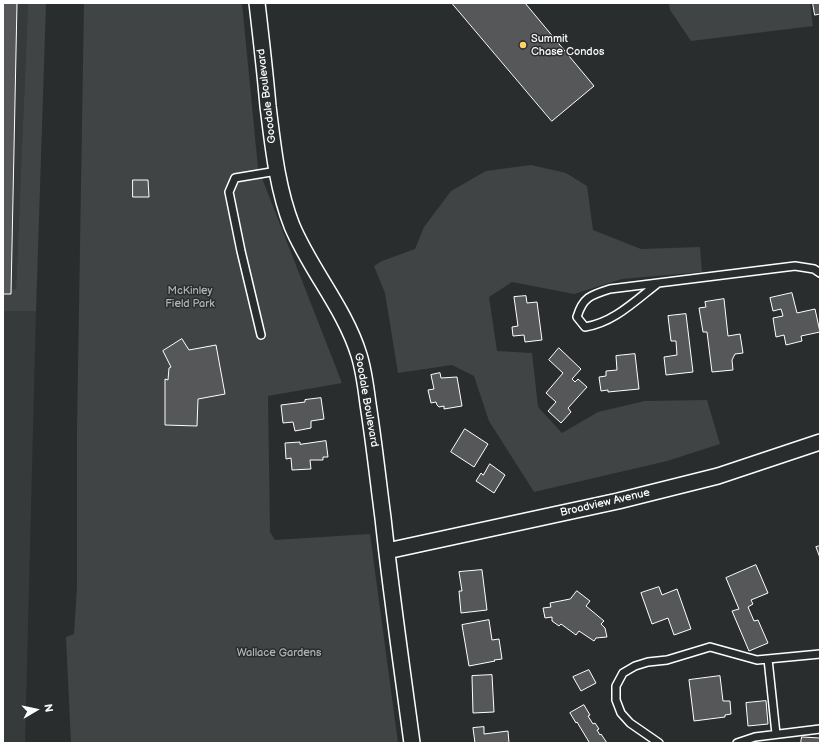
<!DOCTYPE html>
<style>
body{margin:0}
#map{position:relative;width:823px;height:746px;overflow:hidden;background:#2a2d2e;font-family:"Balsamiq Sans",sans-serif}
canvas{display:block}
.frame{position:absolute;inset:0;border:4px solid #fff;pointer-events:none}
.north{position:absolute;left:16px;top:690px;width:40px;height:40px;-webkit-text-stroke:3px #2a2d2e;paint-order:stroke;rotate:81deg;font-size:11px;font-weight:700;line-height:16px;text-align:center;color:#fff}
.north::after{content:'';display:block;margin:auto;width:14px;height:18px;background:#fff;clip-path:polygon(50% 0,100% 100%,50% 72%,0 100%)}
</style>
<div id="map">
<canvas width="823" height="746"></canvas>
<div class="frame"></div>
<div class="north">N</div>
</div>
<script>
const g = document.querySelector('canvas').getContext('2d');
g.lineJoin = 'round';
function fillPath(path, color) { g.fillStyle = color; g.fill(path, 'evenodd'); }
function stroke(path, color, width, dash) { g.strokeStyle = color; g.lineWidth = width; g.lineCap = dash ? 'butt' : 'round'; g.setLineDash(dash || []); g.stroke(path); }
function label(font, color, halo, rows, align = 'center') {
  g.font = font + ' "Balsamiq Sans",sans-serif'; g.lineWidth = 3; g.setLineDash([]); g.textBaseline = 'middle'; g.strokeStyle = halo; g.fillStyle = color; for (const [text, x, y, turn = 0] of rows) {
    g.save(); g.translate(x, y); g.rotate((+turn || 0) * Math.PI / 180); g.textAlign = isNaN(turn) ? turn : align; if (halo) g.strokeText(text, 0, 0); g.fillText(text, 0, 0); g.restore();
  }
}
const built = new Path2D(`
 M3,3H28L16,290H3Z
 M36,311L25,743H3V311Z`);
const green = new Path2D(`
 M28,3H46L36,311H3V290L16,289Z
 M84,3H242L258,168L342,383L268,396L270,532L275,540L370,534L398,743H71L66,637L74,634L77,587V429Z
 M669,3H810L813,26L691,41L670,10Z
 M531,165L566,173L587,186L593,230L641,249L700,247L702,272L622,279L574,294L512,282L489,297L497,351L532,353L538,407L562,433L598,412L645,401L707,400L720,444L667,461L534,492L489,421L474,376L452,365L398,373L385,293L374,266L382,261L415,249L424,227L451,191L486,171Z`);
const building = new Path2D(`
 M3,3H17L11,294H3Z
 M452,3H525L594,86L552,121Z
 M813,3H820V14L815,15Z
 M133,180H148L149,197H133Z
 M792,293L797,313L815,309L820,332L801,336L802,341L786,345L784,335L776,337L773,318L783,316L781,309L773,311L770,298Z
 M526,296L527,303L537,302L542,340L525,342L524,335L513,336L512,327L518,326L514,297Z
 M724,299L728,336L740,334L743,353L735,354L732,360L733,370L712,372L707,332H703L699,308L706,307L705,302Z
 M686,314L693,372L666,375L664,357L677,355L676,341H671L668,316Z
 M182,339L189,350L216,345L225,394L198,399L197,426L165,425V379L168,380L169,368L171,367L163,351Z
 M559,348L581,369L572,379L575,382L578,379L587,387L568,408L571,412L561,423L548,411L556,402L546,393L563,373L549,360Z
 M635,354L639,389L608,392V390L601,391L599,377L606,376V371L617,370L616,356Z
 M440,373L441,378L457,377L462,406L444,409V406L439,407L437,405L436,402L431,403L428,390L434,389L431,375Z
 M321,398L324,419L311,421V428L295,431L293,422L283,423L281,405L305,402V400Z
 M465,429L488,444L474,467L451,452Z
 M326,441L328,457H323V460H310L311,469L292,470L291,458L286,459L285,443L300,442V444Z
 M490,464L505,475L494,493L476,481L481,473L483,475Z
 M820,546V558L816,547Z
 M756,565L768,593L751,600L753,604L748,607L754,621L758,620L768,643L749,651L732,611L739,609L726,578Z
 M482,570L487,610L461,613L459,591H462L459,572Z
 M659,587L662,595L677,589L691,629L674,635L668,618L652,624L641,593Z
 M577,591L590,601L586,606L604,621L601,624L605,628L607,637L596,638L594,641L579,631L576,635L561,624L559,626L552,621V617L545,618L543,608L551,607L550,603L570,599Z
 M489,620L492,640L499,639L502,659L494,660L495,661L469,666L462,625Z
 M589,670L596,683L581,691L573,677Z
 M492,675L494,712L473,713L472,676Z
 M720,676L723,701H730L731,714L725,715V717L694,721L689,680Z
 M766,701L768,724L748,726L746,703Z
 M584,705L590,715L588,716L593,724L595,723L599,729L597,730L600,735L601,734L607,743H587L589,742L577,722L576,723L570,713Z
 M484,727V734L508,731L509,743H475L473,728Z
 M802,737L820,738V743H801Z`);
const lane = new Path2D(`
 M657,284C635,301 613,323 585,327L577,317C583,297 591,295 610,289L795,266L814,269L820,273
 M261,335L241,251L229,192L235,178L277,171
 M768,659L776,734
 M659,743L630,723L621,713L616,700V686L623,673L635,666L648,662L667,660L710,647L757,660L820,654
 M737,743L755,737L820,729`);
const street = new Path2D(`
 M257,3C261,37 265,72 268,106C273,146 277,188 292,226C311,271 345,309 359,355C364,371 366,388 368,404C374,442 378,480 383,518C391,593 402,668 412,743
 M387,551L618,501L718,476L820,442`);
const markers = [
 [523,45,4,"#ffd166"]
];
const poiNames = [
 ["Summit",531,39],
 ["Chase Condos",531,52]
];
const streetNames = [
 ["Goodale Boulevard",267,96,-97],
 ["Goodale Boulevard",366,400,80],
 ["Broadview Avenue",605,503,-13]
];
const parkNames = [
 ["McKinley",190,291],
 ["Field Park",190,304],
 ["Wallace Gardens",279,653]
];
fillPath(built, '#373a3b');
fillPath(green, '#414445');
fillPath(building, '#555758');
stroke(building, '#fff', 1);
stroke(lane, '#fff', 10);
stroke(street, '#fff', 18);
stroke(lane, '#2a2d2e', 7);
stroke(street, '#2a2d2e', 15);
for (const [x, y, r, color] of markers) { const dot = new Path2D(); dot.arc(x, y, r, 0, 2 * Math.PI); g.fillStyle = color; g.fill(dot); stroke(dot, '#2a2d2e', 1.5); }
label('11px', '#fff', '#2a2d2e', poiNames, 'left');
label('11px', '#fff', '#2a2d2e', streetNames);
label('11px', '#b3b4b5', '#2a2d2e', parkNames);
</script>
